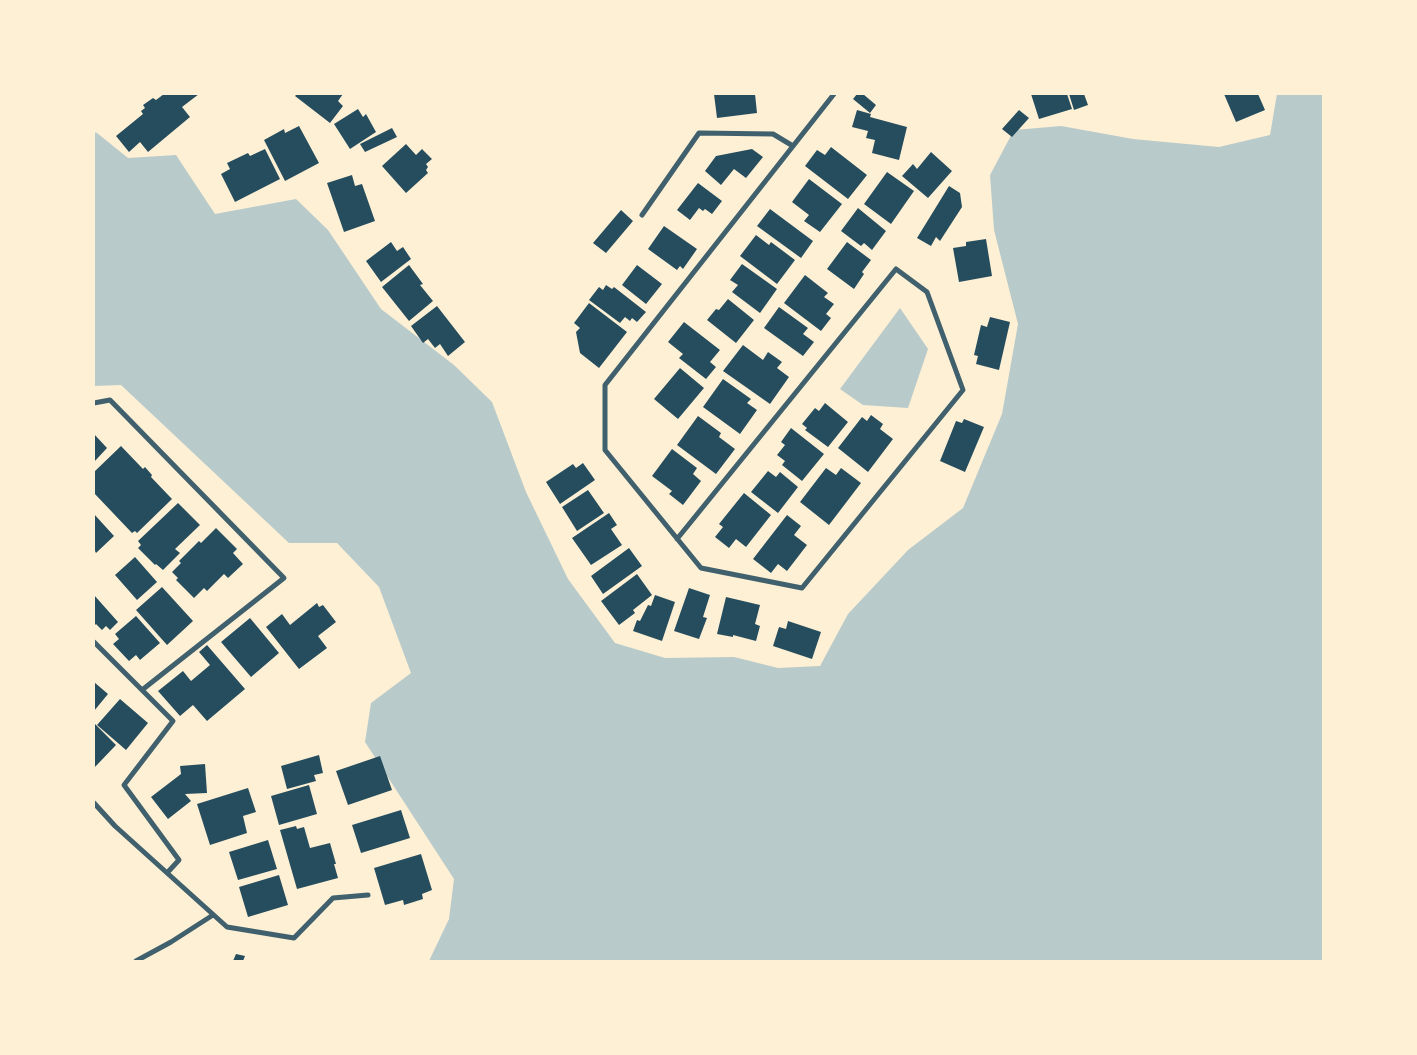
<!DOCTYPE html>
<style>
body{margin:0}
#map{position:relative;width:1417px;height:1055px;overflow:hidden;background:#fdf0d5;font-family:"Golos Text",sans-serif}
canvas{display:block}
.frame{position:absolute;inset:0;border:95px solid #fdf0d5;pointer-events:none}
</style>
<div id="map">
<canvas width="1417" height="1055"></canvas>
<div class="frame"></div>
</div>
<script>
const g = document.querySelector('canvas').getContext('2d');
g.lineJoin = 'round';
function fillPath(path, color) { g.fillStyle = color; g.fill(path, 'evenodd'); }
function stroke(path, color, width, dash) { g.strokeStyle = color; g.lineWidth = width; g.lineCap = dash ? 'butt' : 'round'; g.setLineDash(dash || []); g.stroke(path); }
const green = new Path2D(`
 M1277,94H1323V961H429L449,919L454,879L365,742L371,703L411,673L379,587L337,543H289L121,385L94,386V132L97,133L128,158L176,155L215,214L296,199L328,230L381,309L454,365L492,402L526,492L568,579L615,643L665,658L734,657L778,668L820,666L848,614L908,550L963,508L1002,414L1018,324L994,230L990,175L1014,130L1061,126L1133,139L1219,147L1270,135Z
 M900,308L928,349L908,408L863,405L840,389Z`);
const building = new Path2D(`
 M164,94H199L182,107L190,117L148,152L140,142L129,152L116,136L143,114L141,111L145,108L143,105L153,98L156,100Z
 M297,94H343L338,101L343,106L330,123L295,96Z
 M714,94H755L757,113L717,118Z
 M857,94H863L876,105L870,113L853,99Z
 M1031,94H1067L1072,109L1039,119Z
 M1069,94H1084L1088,105L1074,110Z
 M1224,94H1258L1265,110L1236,122Z
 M358,109L363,117L366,114L376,132L350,149L334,124Z
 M857,110L871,114L870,117L907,127L899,160L872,153L875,140L866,138L868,131L852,127Z
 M1019,110L1029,118L1012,137L1002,129Z
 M299,126L319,163L285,181L264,140L284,129L285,133Z
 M392,128L397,137L365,152L360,144Z
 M406,144L416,155L422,149L432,159L426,164L428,167L426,170L428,173L406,193L382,166Z
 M831,147L867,175L848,199L805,166L817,150L825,155Z
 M265,149L280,179L235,202L221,174L230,169L227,163L248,153L250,156Z
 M752,149L763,157L746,178L734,169L721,185L705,171L716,156Z
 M931,152L952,171L928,198L902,176L913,164L917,169Z
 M887,172L914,191L891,224L864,204Z
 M352,175L355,186L362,184L375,221L344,232L327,183Z
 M809,179L842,204L820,232L804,221L809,215L792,202Z
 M698,183L722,201L712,214L705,209L703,211L699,208L690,220L677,210Z
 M949,186L960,193L962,207L940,241L936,237L931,246L917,238Z
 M858,208L886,231L872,250L864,243L861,246L841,231Z
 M770,209L813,241L801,258L757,226Z
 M621,210L633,221L606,253L593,243Z
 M664,226L697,249L683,269L680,266L677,270L648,249Z
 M756,235L769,245L771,242L795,260L777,284L740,256Z
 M986,239L992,276L959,282L953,248L966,246V242Z
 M391,242L397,251L403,247L411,259L381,282L366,261Z
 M847,242L871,260L862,272L864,274L854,289L827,269Z
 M742,264L777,289L760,313L732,292L738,285L730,280Z
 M409,265L423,284L420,285L433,301L409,321L382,287Z
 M637,265L662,284L646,304L622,285Z
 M805,275L828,293L824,297L834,304L826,314L831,318L821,331L784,303Z
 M606,285L612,289L614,287L646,312L637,322L632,318L630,321L625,317L620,323L589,300L599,287L603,290Z
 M728,299L754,320L736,343L707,320L716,309L719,310Z
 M589,303L627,332L599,368L580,353L576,332L580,328L574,323Z
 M437,306L465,342L448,356L440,344L435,348L428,339L423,343L411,326Z
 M779,307L808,328L803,334L814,342L803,356L764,328Z
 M990,317L1010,322L999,370L976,364L978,356L974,355L981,325L987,327Z
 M684,322L720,350L710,362L716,367L706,379L679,358L683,354L668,342Z
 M743,345L763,360L768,352L782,362L777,368L789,377L770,404L723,371Z
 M680,368L704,388L678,419L654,399Z
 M723,379L751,399L747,403L757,410L740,434L703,407Z
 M825,403L848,422L828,447L805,430L807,428L802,424L815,408L819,411Z
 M871,415L883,424L880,429L893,439L868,472L838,448L862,417L867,421Z
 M698,416L721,433L719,437L735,449L716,474L677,445Z
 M964,419L984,427L965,472L940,461L956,421L962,423Z
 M791,428L824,454L802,481L782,465L785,461L777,455L785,445L781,442Z
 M94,434L107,448L94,462Z
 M121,446L143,469L145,467L152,475L151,477L172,499L137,533L135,531L132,533L94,493V472Z
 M672,449L697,468L693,474L701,481L683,505L669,494L672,491L652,476Z
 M583,463L595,480L560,504L546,482L573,464L576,468Z
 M826,468L836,475L841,468L861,483L829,525L800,502Z
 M768,471L776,477L780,472L798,487L778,513L751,492Z
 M588,490L604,513L577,531L562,507Z
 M744,493L771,515L746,547L736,539L729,548L715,537L723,527L719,524Z
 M178,503L200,525L175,549L180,553L163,570L156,564L155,565L138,548L141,545L138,541Z
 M609,513L617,525L611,529L622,545L591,565L572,538Z
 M94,514L114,536L96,553L95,551H94Z
 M787,515L801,526L794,535L807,545L787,571L778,564L771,573L753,559Z
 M216,528L237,549L233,553L243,564L228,578L224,574L207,591L204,588L194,598L176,580L178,578L172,572L181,563L179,561L199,541L201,543Z
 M629,548L642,566L603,594L591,576Z
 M135,557L157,582L137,600L115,575Z
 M637,574L652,595L633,610L635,613L619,625L601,601Z
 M162,587L193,621L167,645L136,610Z
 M689,588L710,595L703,617L707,618L699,639L674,631Z
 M94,595L118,622L110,630L106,626L102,630L96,624L94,626Z
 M655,595L675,602L662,641L633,631L637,620L640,621L648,605L651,606Z
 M726,597L760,605L755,624L760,626L756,641L733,635V637L717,634Z
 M317,603L319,607L323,605L336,622L318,636L327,648L299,669L266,627L282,614L290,625Z
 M136,616L160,643L140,660L136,655L129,661L113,644L119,639L115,634Z
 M250,618L279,653L251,677L221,642Z
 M788,621L821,632L812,659L773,646L779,627L786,629Z
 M207,645L245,689L207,721L193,705L180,716L158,691L183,671L191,681L210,665L199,652Z
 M94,682L108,694L94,711Z
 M120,699L148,723L126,750L97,725Z
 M94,723L116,745L94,768Z
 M319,755L323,773L314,775L316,781L287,789L281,766Z
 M380,756L392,790L348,805L336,771Z
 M205,764L207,793L185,794L191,801L168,819L151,797L181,774L180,766Z
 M309,785L317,814L279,825L271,796Z
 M248,788L256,812L243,816L247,833L210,845L197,804Z
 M401,810L410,838L361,853L352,825Z
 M296,826L297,829L304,827L310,848L330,843L336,864H334L338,878L297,889L280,830Z
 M268,840L277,869L238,880L229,852Z
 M421,854L432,890L422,894L423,899L404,905L403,900L385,905L374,868Z
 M279,875L288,905L248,917L239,887Z
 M236,954L245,956L243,961H233Z`);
const minor = new Path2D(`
 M642,215L699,133L773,134L793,146
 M94,403L110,400L284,578L142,690
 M677,539L896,269L927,292L963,390L802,588L701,568L605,450V385L834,94
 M94,642L173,721L124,785L179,860L167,873
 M94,803L115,826L227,927L294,938L333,898L368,895
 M136,961L171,942L213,915`);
fillPath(green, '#b9caca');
fillPath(building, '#264d5e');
stroke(minor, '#3f606c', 5);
</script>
